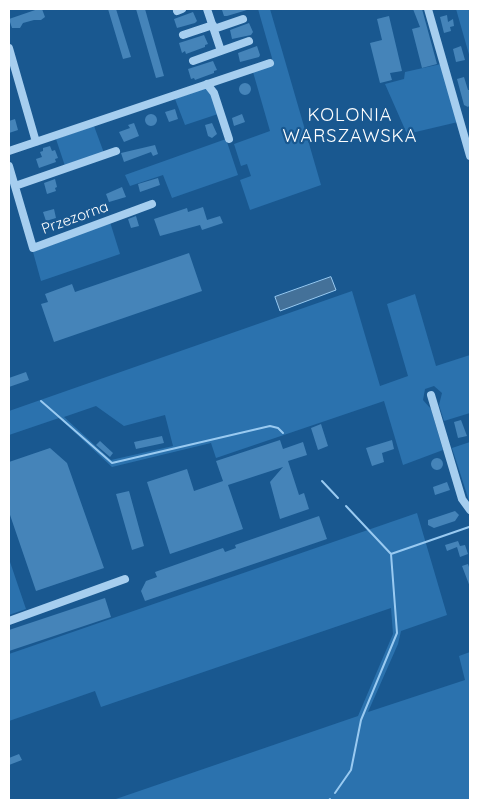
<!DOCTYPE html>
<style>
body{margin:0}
#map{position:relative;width:479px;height:809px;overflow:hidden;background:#195890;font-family:Quicksand,sans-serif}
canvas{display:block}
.frame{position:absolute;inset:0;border:10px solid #fff;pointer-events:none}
</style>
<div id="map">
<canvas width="479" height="809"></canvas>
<div class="frame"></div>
</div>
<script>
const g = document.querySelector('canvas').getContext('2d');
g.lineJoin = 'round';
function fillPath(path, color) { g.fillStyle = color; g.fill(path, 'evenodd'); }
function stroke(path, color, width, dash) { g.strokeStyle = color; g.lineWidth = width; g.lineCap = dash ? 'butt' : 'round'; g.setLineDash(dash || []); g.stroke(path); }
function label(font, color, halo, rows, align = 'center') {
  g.font = font + ' Quicksand,sans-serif'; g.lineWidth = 4.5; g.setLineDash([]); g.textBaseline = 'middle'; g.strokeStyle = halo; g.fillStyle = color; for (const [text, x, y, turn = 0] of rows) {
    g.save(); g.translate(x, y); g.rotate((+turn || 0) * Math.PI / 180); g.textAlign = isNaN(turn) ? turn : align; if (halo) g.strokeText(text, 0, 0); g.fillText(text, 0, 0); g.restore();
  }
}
const green = new Path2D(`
 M258,9H270L321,185L250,210L240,180L251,176L247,164L241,166L234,144L270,131L253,72L274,65Z
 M456,9H470V58Z
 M441,64L458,122L407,134L385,84L404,79L405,72Z
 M205,88L210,90L218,114L185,125L175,99Z
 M94,126L104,153L65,166L56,139Z
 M226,139L238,175L172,198L163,175L130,186L125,175Z
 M110,222L120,254L41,281L33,252Z
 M352,291L380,386L408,376L387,304L415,294L436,366L470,355V413L444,421L439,405L442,393L434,386L425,389L423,400L431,409L443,450L403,465L384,401L216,458L211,443L112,467L59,418L9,435V411ZM96,406L124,426L165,415L173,446L111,460L64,417Z
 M470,442V504L452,448Z
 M417,513L447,615L401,631L398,644L368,712L465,680L459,656L470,652V800H113L358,716L393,634L391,608L101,707L95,691L9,721V654Z
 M9,559L26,609L9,615V558Z`);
const water = new Path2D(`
 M331,277L336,290L280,311L275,297Z`);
const stream = new Path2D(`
 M41,401L112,463L270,426L278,428L283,433
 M322,481L338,498
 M391,554L469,527
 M335,793L351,770L361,720L397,633L391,554L346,506
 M329,800L330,799`);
const building = new Path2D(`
 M38,9H42L45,17L41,20H34L23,23L20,28H12L9,19Z
 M108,9H116L131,57L123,59Z
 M136,9H145L164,76L156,78Z
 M226,9H247V10L227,16H224L222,10Z
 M413,9H422L437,64L422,68L412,29L420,27Z
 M193,12L197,21L195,23L177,28L174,19Z
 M447,15L448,22L453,19L454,26L450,27L451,31L444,33L440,17Z
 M389,16L402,71L390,73L392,80L380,83L370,43L382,40L377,19Z
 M249,23L253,32L251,35L232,39L230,30Z
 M204,35L208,44L205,45V47L186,54L185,51L182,53L179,43Z
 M257,46L260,55L259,57L240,62L238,53Z
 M461,46L465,60L456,62L453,49Z
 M213,61L217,70L214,71V73L195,80L194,78L191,79L188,69Z
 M464,77L468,90H470V105L468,107L464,105L457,79Z
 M239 89a6 6 0 1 1 12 0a6 6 0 1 1-12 0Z
 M175,109L178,119L169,122L165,112Z
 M242,114L245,122L234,126L232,118Z
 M145 120a6 6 0 1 1 12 0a6 6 0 1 1-12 0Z
 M15,119L18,130L9,133V121Z
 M134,123L139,136L124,142L119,132L130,128L128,125Z
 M212,123L217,134L212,138L208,136L205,125Z
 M155,145L158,154L153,156L151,152L124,162L121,153Z
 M50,146L52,151L55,150L58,158L55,159L56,162L39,168L36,159L42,157L40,152L43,151V148Z
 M158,178L160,185L140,192L138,184Z
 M55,179L57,187L55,188L56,191L47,194L44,183Z
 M122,187L126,197L109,202L106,194Z
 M203,207L207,220L220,216L223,223L202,230L200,225L160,236L154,219L187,208L188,212Z
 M54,209L56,218L46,221L43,212Z
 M136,216L139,226L131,228L128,219Z
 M189,253L202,291L54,342L41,304L48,302L45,294L72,284L75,292Z
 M26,372L29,380L9,387V378Z
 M461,420L467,436L458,438L454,422Z
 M321,424L328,446L318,450L311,428Z
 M162,436L164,443L136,449L134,442Z
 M280,440L283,449L303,442L307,455L288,461L299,495L304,493L309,509L280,519L270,482L283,467L228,485L243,529L170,554L147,482L187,469L194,491L223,481L216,461Z
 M392,440L394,449L382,453L384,462L372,466L366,448Z
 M100,441L113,453L110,457L96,445Z
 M50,448L67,463L104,568L36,591L9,512V462Z
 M431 464a6 6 0 1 1 12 0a6 6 0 1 1-12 0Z
 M447,482L450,490L435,495L433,487Z
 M129,491L144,546L132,550L116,494Z
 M455,511L459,515L455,521L434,528L428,525V520Z
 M319,516L327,539L145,601L141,591L146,581L157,577L155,572L223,548L225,552L236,548L235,545Z
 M458,541L460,546L465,545L468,554L460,557L457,547L447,551L445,545Z
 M468,564L470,570V587L462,566Z
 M105,598L111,617L9,651V630Z
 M19,754L22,760L9,765V758Z`);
const minor = new Path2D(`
 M207,9L221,51
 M428,9L470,156
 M177,11L182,9
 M214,29L243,19
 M183,35L213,25
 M9,48L36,142
 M193,61L249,41
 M207,84L214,93L229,139
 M9,151L270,63
 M9,166L33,248L152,204
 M15,186L116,151
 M431,395L462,499L470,510
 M9,621L125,579`);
const streetNames = [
 ["Przezorna",75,218,-20]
];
const quarterNames = [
 ["KOLONIA",350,116],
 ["WARSZAWSKA",350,137]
];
fillPath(green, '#2b72ae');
fillPath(water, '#447199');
stroke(water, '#99caf1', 1);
stroke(stream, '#99caf1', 2);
fillPath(building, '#4584b9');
stroke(minor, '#a6ceef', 8);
label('15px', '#fff', '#195890', streetNames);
g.letterSpacing = '1px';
label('18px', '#fff', '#195890', quarterNames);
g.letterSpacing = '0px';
</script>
